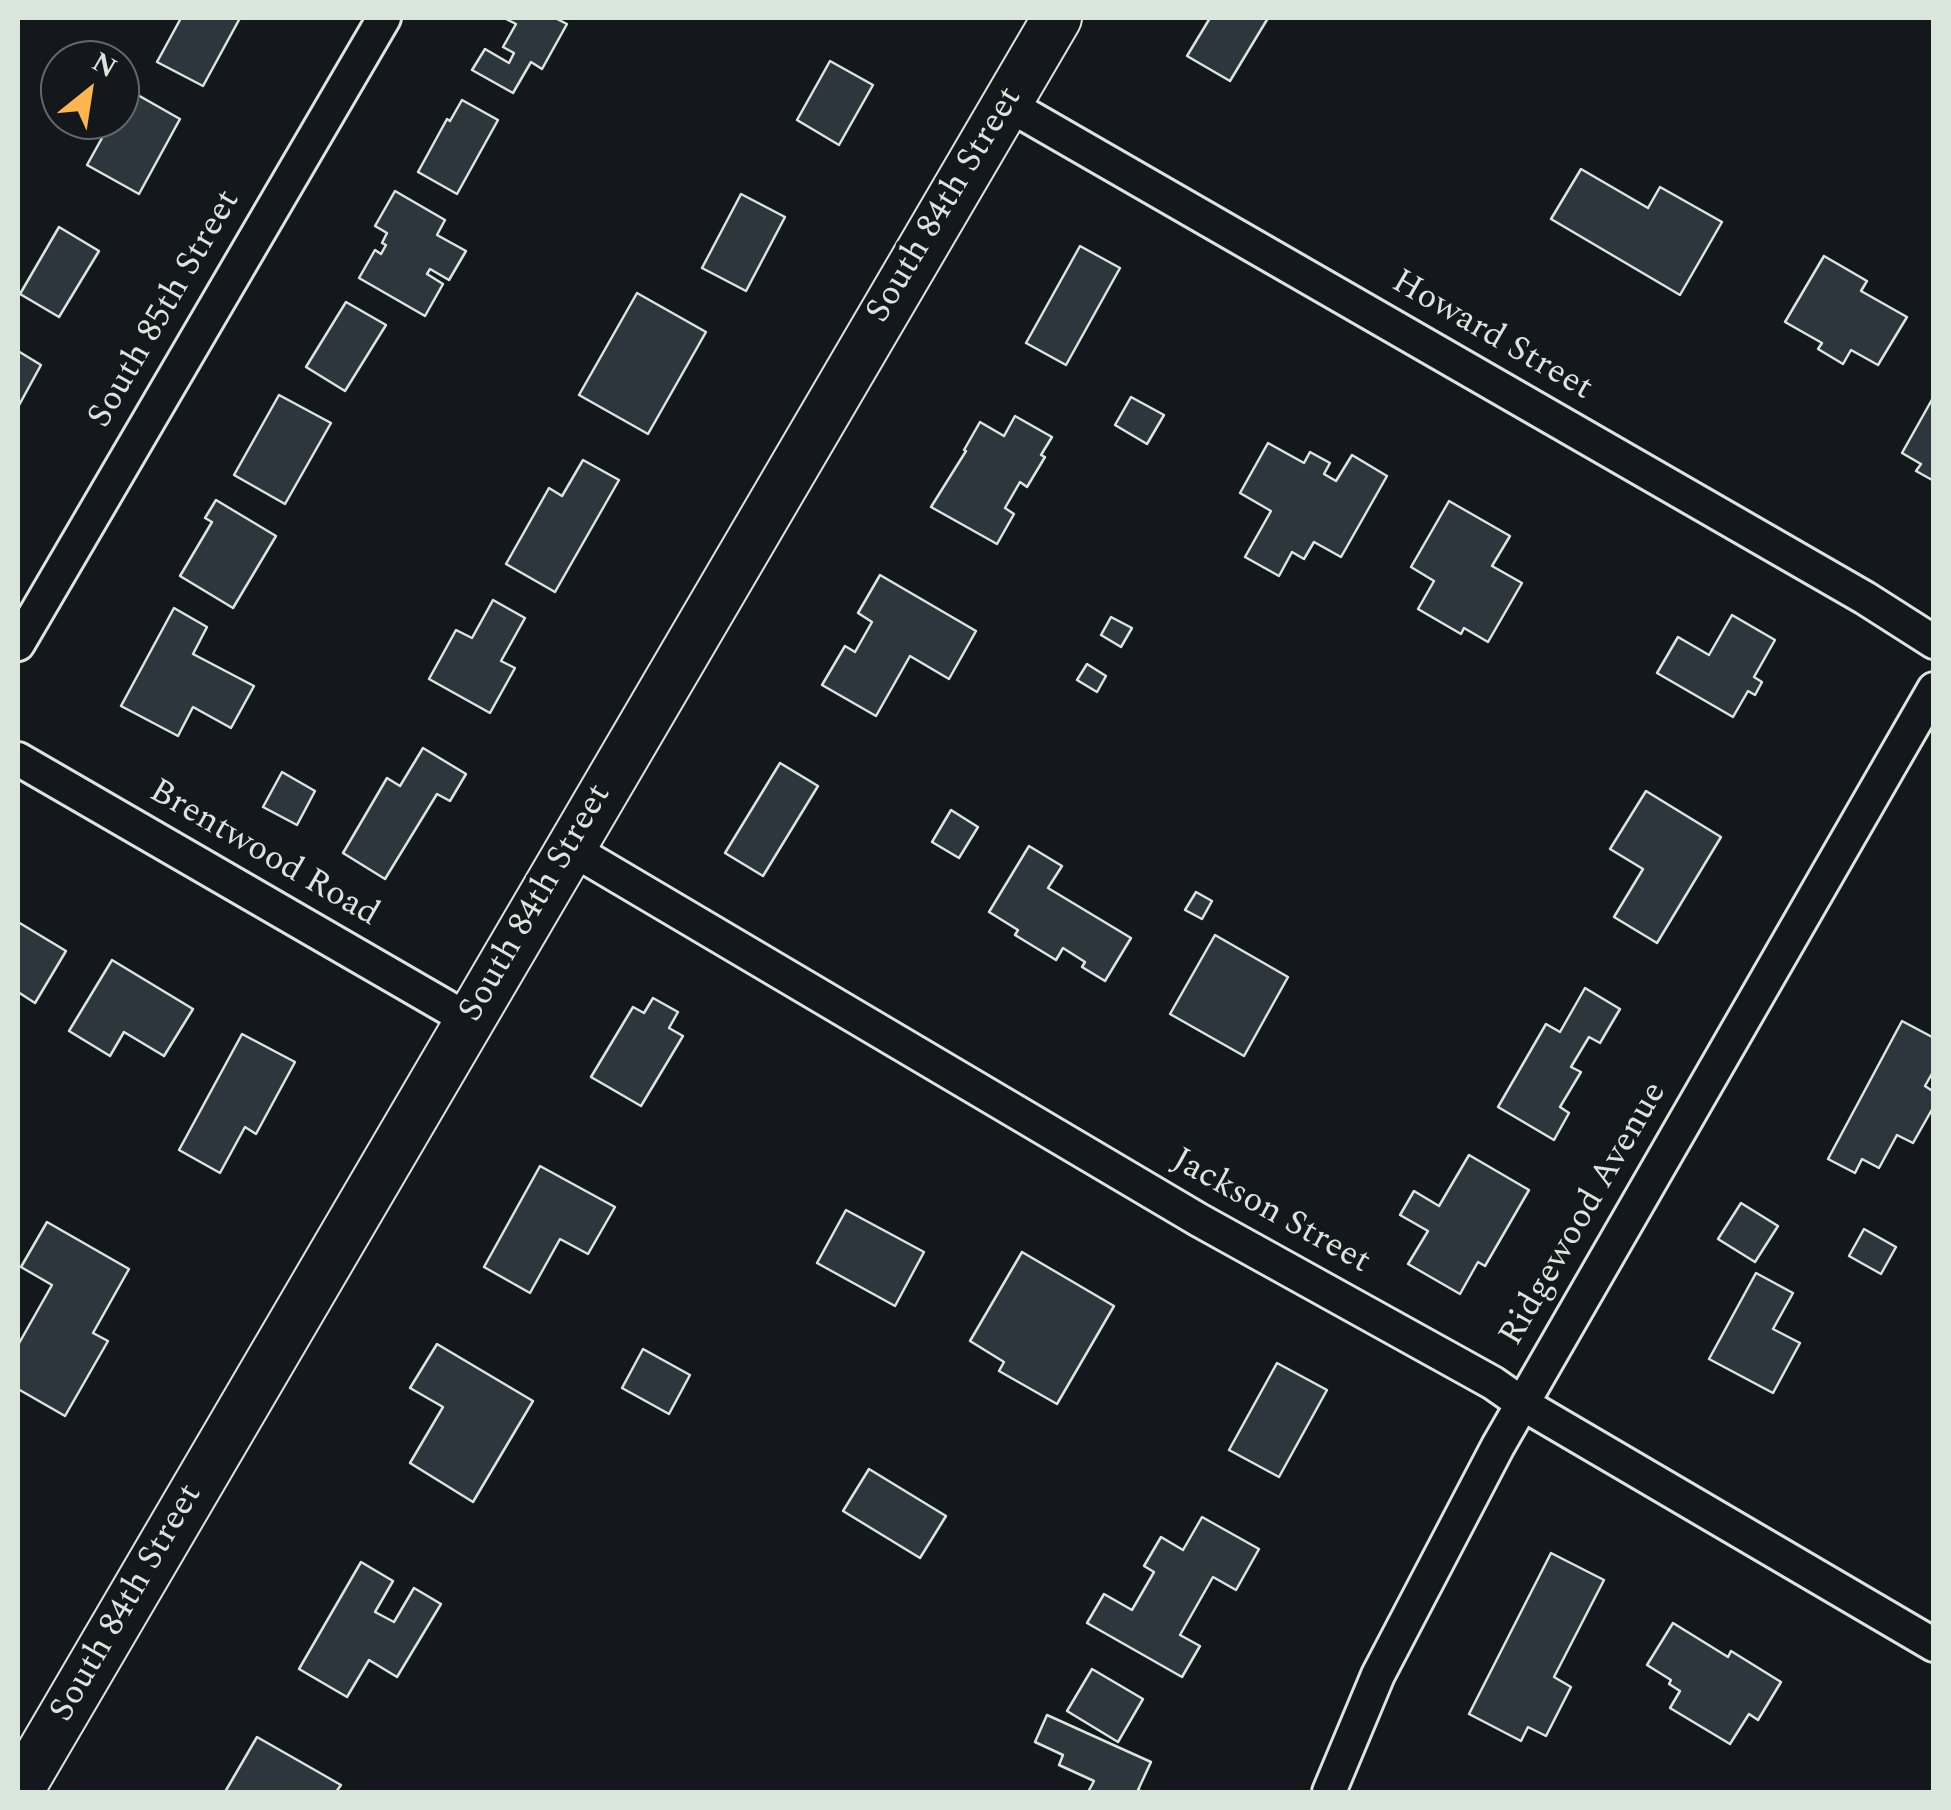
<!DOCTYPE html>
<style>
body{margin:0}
#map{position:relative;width:1951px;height:1810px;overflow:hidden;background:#14181c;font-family:Spectral,serif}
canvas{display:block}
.frame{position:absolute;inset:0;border:20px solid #d8e6dc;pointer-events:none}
.north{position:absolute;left:40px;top:40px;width:100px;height:100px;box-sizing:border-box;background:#14181c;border:2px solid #626a69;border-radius:50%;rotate:30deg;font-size:28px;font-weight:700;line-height:40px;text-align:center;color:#d8e6dc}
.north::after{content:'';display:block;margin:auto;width:35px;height:45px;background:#ffb74d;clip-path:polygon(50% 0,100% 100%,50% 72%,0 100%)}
</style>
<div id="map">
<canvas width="1951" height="1810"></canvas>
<div class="frame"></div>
<div class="north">N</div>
</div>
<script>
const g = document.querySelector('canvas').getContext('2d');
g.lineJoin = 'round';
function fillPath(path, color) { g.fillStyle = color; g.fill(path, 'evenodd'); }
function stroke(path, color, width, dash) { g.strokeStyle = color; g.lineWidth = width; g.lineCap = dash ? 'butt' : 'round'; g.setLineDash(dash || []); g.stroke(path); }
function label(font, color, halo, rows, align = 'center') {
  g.font = font + ' Spectral,serif'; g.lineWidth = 8; g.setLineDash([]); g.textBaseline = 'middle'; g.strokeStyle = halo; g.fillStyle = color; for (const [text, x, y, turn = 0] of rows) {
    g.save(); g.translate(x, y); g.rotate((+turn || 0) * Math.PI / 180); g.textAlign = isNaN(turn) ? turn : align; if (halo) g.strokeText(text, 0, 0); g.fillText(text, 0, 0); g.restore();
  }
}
const building = new Path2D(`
 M181,18H240L203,86L157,62Z
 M504,18H555L567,24L542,69L531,62L513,93L472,70L485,49L509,63L514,53L503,47L516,24Z
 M1210,18H1268L1230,81L1187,56Z
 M830,61L873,85L839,145L797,120Z
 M129,90L180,119L139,194L87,165L112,120H120V105Z
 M462,100L498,120L457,194L418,172L447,119L450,121Z
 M1581,169L1648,208L1660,187L1722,222L1680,295L1551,219Z
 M395,191L445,220L437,235L466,251L449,280L430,269L427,274L443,284L425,316L359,278L375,250L381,254L386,245L382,243L387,233L375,226Z
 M741,194L785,217L746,291L702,268Z
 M59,227L99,251L59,317L20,294Z
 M1080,246L1120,268L1066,365L1026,343Z
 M1824,256L1867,281L1861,291L1907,317L1878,365L1851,350L1843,364L1818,349L1822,343L1785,322Z
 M637,293L706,332L648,434L579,395Z
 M346,302L386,325L345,391L306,367Z
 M18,351L41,365L18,407Z
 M279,395L331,423L285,504L234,475Z
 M1934,396V481L1916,471L1921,464L1902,453Z
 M1131,397L1164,415L1147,444L1115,425Z
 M1015,416L1052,437L1041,455L1045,457L1027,487L1020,482L1005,508L1014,514L997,544L931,507L966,451L964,450L980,422L1004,436Z
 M1268,443L1304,463L1310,452L1330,463L1324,474L1336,481L1352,455L1387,476L1341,557L1314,542L1304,559L1292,552L1279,576L1245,557L1271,511L1240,493Z
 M583,460L619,480L555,592L506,564L549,488L562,496Z
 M216,500L276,536L233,608L180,576L212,522L205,518Z
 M1449,501L1510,536L1492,566L1522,583L1488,642L1464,628L1461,634L1418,609L1434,581L1411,567Z
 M880,575L976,631L949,679L910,656L876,716L822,685L845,646L855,652L872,622L858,613Z
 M493,600L525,618L501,661L515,668L490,713L429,679L456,630L472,638Z
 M174,608L207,627L193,654L254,686L231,728L193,707L178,736L121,706Z
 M1732,615L1775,640L1754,677L1762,682L1755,695L1748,691L1733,717L1657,673L1678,637L1709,655Z
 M1111,617L1132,628L1121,647L1101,635Z
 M1087,664L1106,676L1097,692L1077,680Z
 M423,748L466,774L450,801L437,794L385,879L343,853L387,778L400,786Z
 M780,763L818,786L763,876L725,853Z
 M282,772L315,791L297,825L263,807Z
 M1646,791L1721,837L1657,943L1614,917L1643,869L1610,849Z
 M951,810L978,827L959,858L932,842Z
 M1029,846L1062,866L1048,888L1131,938L1105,981L1082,967L1085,962L1063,948L1056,960L1015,935L1018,930L989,912Z
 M1196,892L1212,901L1202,919L1185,910Z
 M18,922L66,951L35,1003L18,992Z
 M1215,935L1288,977L1244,1056L1170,1014Z
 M112,960L193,1009L164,1056L124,1032L110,1056L69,1031Z
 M1585,988L1620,1009L1600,1043L1589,1037L1571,1067L1581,1072L1560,1107L1569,1113L1554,1140L1498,1107L1546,1024L1560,1032Z
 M653,998L678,1012L669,1028L683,1036L641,1106L591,1077L633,1007L644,1013Z
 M1902,1021L1934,1038V1070L1925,1086L1934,1092V1106L1913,1143L1897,1135L1879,1168L1862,1159L1855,1173L1828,1159Z
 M242,1034L295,1062L256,1134L245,1127L220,1173L179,1150Z
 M1469,1155L1529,1190L1485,1266L1478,1262L1460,1294L1408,1264L1428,1231L1400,1215L1414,1191L1439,1206Z
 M540,1166L615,1207L588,1254L560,1239L530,1293L484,1267Z
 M1741,1203L1778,1226L1755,1262L1718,1239Z
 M846,1210L924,1252L895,1306L817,1263Z
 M47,1222L129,1269L93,1333L108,1341L65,1416L18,1389V1345L52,1285L21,1267Z
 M1864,1229L1896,1247L1881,1274L1849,1256Z
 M1022,1252L1114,1306L1057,1404L999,1371L1004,1362L970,1341Z
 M1756,1273L1793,1293L1773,1329L1800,1343L1773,1393L1709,1359Z
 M437,1344L533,1401L473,1502L410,1463L443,1407L410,1388Z
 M643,1349L690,1375L669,1414L622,1388Z
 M1277,1363L1327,1390L1279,1477L1229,1450Z
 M869,1469L946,1516L920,1558L843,1511Z
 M1202,1517L1259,1549L1236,1590L1213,1577L1180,1635L1200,1646L1182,1677L1087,1623L1104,1594L1132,1610L1154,1572L1144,1566L1161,1537L1183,1550Z
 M1551,1553L1604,1580L1554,1677L1571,1687L1546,1736L1528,1727L1521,1741L1469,1714Z
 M361,1562L393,1581L375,1612L394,1622L414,1588L441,1604L397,1677L369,1660L347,1697L299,1669Z
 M1673,1623L1728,1657L1731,1651L1781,1682L1758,1720L1749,1714L1730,1744L1670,1708L1680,1691L1669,1684L1671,1680L1647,1665Z
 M1092,1669L1143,1699L1118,1742L1067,1711Z
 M1047,1715L1151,1762L1138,1790L1143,1792H1088L1094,1781L1059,1765L1063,1755L1035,1742Z
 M257,1737L341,1785L336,1792H225Z`);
const street = new Path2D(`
 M1007,104L1865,598L1934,642
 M18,644L384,18
 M18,759L469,1020
 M570,848L1199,1220L1493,1383L1523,1404L1934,1645
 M1329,1792L1378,1675L1498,1446L1934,689`);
const secondary = new Path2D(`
 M18,1792L1057,18`);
const streetNames = [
 ["South 84th Street",946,206,-59],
 ["South 85th Street",166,310,-60],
 ["Howard Street",1491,337,30],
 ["Brentwood Road",263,855,30],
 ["South 84th Street",537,904,-60],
 ["Jackson Street",1270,1213,29],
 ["Ridgewood Avenue",1585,1215,-60],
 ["South 84th Street",128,1604,-60]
];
fillPath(building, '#2c363c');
stroke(building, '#d8e6dc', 2.5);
stroke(street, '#d8e6dc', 38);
stroke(secondary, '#d8e6dc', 52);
stroke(street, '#14181c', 32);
stroke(secondary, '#14181c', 48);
label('35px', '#d8e6dc', '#14181c', streetNames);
</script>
